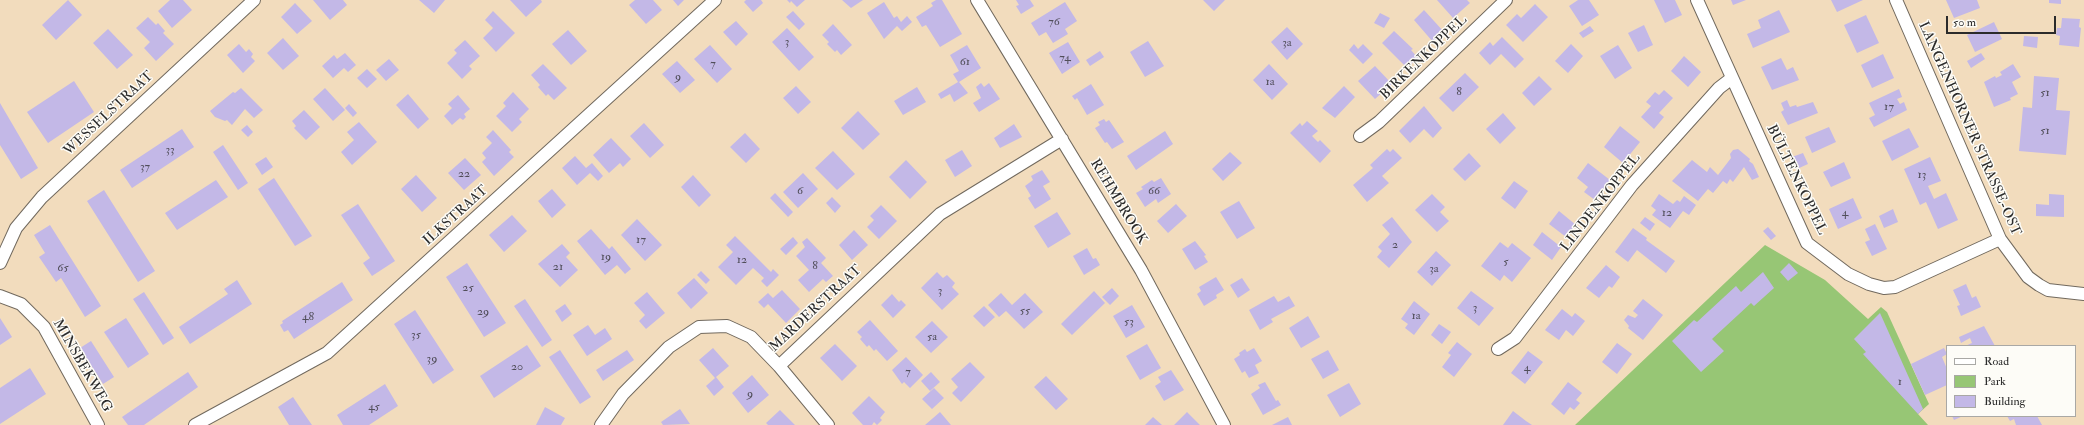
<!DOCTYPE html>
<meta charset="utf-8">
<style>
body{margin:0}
#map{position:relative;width:2084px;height:425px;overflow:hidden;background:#f2dcbd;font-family:"IM FELL Double Pica",serif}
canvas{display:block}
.legend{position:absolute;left:1946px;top:345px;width:130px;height:72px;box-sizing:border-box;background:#fdfcf7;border:1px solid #a9a8a5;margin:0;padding:5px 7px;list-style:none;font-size:12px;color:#2b2b2b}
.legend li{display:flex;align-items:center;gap:8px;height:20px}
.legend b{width:20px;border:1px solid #a9a8a5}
.scale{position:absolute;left:1946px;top:16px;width:110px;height:18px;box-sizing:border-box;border:2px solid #2b2b2b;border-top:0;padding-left:5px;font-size:12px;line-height:14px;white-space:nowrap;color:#2b2b2b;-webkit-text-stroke:3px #fdfcf7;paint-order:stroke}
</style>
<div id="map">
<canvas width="2084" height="425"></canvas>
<ul class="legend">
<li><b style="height:5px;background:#fff"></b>Road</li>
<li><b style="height:11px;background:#97c675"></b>Park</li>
<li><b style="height:11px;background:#c3b8e7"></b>Building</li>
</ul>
<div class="scale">50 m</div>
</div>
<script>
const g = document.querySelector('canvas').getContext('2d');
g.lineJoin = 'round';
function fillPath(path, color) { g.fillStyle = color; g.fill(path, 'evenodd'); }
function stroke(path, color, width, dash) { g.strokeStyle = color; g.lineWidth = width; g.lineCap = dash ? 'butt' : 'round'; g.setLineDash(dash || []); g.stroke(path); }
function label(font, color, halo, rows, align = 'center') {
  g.font = font + ' "IM FELL Double Pica",serif'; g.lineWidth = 3; g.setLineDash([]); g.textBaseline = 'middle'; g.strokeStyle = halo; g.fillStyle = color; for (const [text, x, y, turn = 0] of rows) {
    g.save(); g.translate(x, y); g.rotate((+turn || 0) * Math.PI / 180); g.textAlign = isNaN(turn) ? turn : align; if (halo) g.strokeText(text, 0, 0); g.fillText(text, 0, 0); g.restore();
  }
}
const green = new Path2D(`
 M1765,245L1825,280L1868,319L1881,307L1887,312L1929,404L1918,414L1928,425H1575Z`);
const building = new Path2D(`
 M68,0L82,15L56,40L42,25Z
 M170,0H183L192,10L172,28L158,11Z
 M313,0H343L347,5L330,20Z
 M419,0H445L434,13Z
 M510,0H541L542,2L526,17Z
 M635,0H653L662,10L646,24L629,5Z
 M673,0H684L678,6Z
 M746,0H761L763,3L753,12L744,2Z
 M787,0H805L797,7L791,1L790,3Z
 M842,0H863L851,8Z
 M936,0H942L962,34L940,47L926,25L922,27L916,17L933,6L931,3Z
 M1016,0H1030L1034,6L1021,14L1016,6L1019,5Z
 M1203,0H1225L1214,11Z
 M1437,0H1467L1470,3L1453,18Z
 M1578,0H1589L1599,15L1582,26L1569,6Z
 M1654,0H1675L1682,15L1665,23Z
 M1731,0H1746L1733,5Z
 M1831,0H1863L1837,12Z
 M1946,0H1977L1980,8L1954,18Z
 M2049,0H2061V4L2049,3Z
 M884,2L894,18L897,16L901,22L907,16L912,22L902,31L897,26L884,39L867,13Z
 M1065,2L1077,21L1065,29L1068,34L1053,43L1046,32L1039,36L1031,23Z
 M295,3L312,21L297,34L281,17Z
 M1535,4L1548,17L1523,42L1506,25L1517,14L1521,18Z
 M1424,10L1444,32L1433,42L1414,20Z
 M1779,10L1790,32L1753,48L1747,34L1761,28L1758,20Z
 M493,11L515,33L496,52L483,38L493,28L485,20Z
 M793,11L805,24L799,30L786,17Z
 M1380,13L1390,18L1384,28L1374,23Z
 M1866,15L1879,43L1857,53L1844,25Z
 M148,17L156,25L158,23L165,31L163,33L174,44L156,61L144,48L150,42L136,28Z
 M2062,18L2080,19L2079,27L2081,28L2079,47L2059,45L2060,36L2056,35L2057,28H2061Z
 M736,21L748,34L736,46L723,32Z
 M1994,22L2002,39L1975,52L1967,35Z
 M833,24L852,45L841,55L837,50L835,52L827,44L829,42L822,35Z
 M1644,25L1653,45L1638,52L1628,33Z
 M1590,26L1594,31L1583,38L1579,33Z
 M1287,27L1303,44L1287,60L1271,42Z
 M787,28L814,57L799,71L772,42Z
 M108,29L133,55L117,69L93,43Z
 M568,30L587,51L571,65L552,44Z
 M1394,31L1413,49L1411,50L1418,58L1407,68L1382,43Z
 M2024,36L2038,37L2037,48L2023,46Z
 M1502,37L1524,59L1515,68L1501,54L1490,65L1479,53L1490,42L1493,46Z
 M283,38L299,56L283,70L267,53Z
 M465,40L480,56L469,66L472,69L462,79L447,63L457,53L454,50Z
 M1148,41L1164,66L1145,77L1130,52Z
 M1068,42L1080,62L1062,74L1049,53Z
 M239,44L246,52L249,49L253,54L251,57L255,61L243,73L227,55Z
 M1354,44L1358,49L1363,44L1373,54L1363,64L1349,50Z
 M1571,44L1583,56L1568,73L1555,61Z
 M710,45L732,69L717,83L694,59Z
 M967,45L981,68L959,82L968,93L954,102L950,94L941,99L938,94L958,82L953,74L959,71L950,55Z
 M1618,45L1632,68L1615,79L1600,56Z
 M1100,51L1104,57L1090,66L1086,60Z
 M345,53L356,65L348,72L344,68L333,78L322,66L334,55L337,59Z
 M1981,53L1985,59L1971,68L1967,61Z
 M1883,54L1894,78L1872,88L1861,65Z
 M1684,56L1701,72L1688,87L1671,71Z
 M1781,58L1787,70L1793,67L1799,80L1772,90L1761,67Z
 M389,59L399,70L386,81L376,70Z
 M677,61L695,80L680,93L662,74Z
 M543,64L567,88L554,100L548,94L546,96L538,87L540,85L531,75Z
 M1269,64L1288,84L1272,100L1253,80Z
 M2013,64L2021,77L2012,82L2018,94L2010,98L2011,100L1994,107L1984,82L1995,76L1996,78L2002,75L2000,72Z
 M1375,66L1392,84L1375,99L1358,81Z
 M367,69L377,79L367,88L357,78Z
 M1465,73L1479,87L1453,112L1439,98Z
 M1539,76L1552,89L1534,106L1522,93Z
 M2034,76L2059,78L2056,110L2070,111L2066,155L2019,151L2023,107L2032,108Z
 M74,81L94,112L48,143L27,112Z
 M981,83L984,87L989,83L1000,99L979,112L973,103L981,98L976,87Z
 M1091,84L1104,105L1087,115L1077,98L1075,100L1072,96Z
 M796,86L811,102L798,114L783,98Z
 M1344,86L1355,97L1335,118L1322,108Z
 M917,87L926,102L903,115L894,101Z
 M241,88L263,110L254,118L245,109L232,125L227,120L225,121L215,117L210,111L233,92L235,93Z
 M325,88L345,110L333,121L313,99Z
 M1899,89L1902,97L1897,99L1900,104L1904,102L1907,110L1874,127L1869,118L1875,115L1869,103Z
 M1664,90L1673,98L1659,113L1664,117L1654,129L1641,117L1651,106L1646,102L1655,92L1659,95Z
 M513,92L529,109L519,119L522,122L512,132L496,116L506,106L503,103Z
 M408,94L429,119L418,129L396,105Z
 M458,95L470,109L464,114L466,117L463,120L460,118L452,125L444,116L452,108L448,104Z
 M1787,100L1790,107L1796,105L1797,107L1813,102L1818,113L1788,125L1781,112L1784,110L1781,103Z
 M0,103L38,168L21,179L0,145Z
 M349,104L357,113L353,117L345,108Z
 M1424,106L1442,128L1433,138L1424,129L1410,143L1399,131Z
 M304,110L320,127L306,140L294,128L296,126L292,121Z
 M858,111L880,134L863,150L841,128Z
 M1503,113L1516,128L1500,144L1486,129Z
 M1104,119L1106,122L1109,120L1124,142L1112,149L1107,142L1105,143L1095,128L1100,125L1098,122Z
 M1307,121L1318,131L1312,136L1318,142L1320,140L1331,151L1320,163L1290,133L1300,123L1302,126Z
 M359,122L377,142L352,165L341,152L354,140L347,132Z
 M644,123L664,145L650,158L630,136Z
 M1014,124L1022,137L1000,148L994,138Z
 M247,125L253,132L248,137L241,130Z
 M1620,126L1640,142L1623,163L1604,147Z
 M1829,127L1836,142L1812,153L1805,137Z
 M1909,128L1919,147L1892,161L1882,141Z
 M182,129L194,147L132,188L120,170Z
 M493,130L511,150L509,152L514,157L494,176L482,162L486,158L482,153L492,143L486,137Z
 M1165,131L1173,144L1136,170L1127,156Z
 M745,133L760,149L746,163L730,147Z
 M611,138L631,159L623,167L620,163L609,173L593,155Z
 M223,145L248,183L238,190L213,152Z
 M1387,149L1390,152L1393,149L1402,158L1382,176L1389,183L1367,202L1353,185L1373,168L1370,165Z
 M1738,149L1750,159L1749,161L1753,164L1759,177L1752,180L1744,167L1733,182L1730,179L1727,184L1723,181L1713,193L1708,189L1698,201L1672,181L1692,160L1707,172L1710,167L1718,175L1731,158L1730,154L1733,150Z
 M962,150L972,166L955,177L945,160Z
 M833,151L855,174L837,190L815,168Z
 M1230,152L1242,163L1223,181L1212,169Z
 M1469,153L1481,166L1465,181L1453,169Z
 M1803,153L1808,164L1797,169L1792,157Z
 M575,156L586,168L592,163L603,176L598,181L590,173L577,185L562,168Z
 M266,157L273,167L262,175L255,164Z
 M1930,157L1941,181L1928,186L1934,199L1946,193L1958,220L1938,229L1926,202L1920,205L1904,169Z
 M465,158L481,175L464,190L448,173Z
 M906,160L927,182L910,199L889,177Z
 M1844,162L1851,178L1831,187L1823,172Z
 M1588,163L1610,180L1595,200L1584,192L1588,187L1577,178Z
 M1042,170L1050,182L1043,186L1051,199L1035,209L1028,198L1031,196L1025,186L1033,180L1031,176Z
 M803,173L818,189L798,208L783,192Z
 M416,175L437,198L422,212L401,189Z
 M693,175L711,195L699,207L681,187Z
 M274,178L312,236L295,246L258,189Z
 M1161,178L1171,194L1158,203L1156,199L1145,207L1136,193L1143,189L1141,187L1152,180L1154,182Z
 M216,180L228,197L177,230L165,213Z
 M1514,181L1528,191L1515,209L1501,198Z
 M552,189L566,205L552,218L538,201Z
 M104,190L155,271L138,282L87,201Z
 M775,193L793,212L788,217L770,198Z
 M1432,194L1445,207L1440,212L1449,221L1437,232L1415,210Z
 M1659,194L1673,204L1677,200L1680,202L1684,196L1696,205L1689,215L1683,211L1670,228L1652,215L1656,210L1651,206Z
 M2049,194L2064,195V217L2036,216V204L2049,205Z
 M832,197L841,206L835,213L826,203Z
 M1853,198L1862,218L1838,229L1829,209Z
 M1239,201L1255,228L1237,239L1220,212Z
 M358,204L395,261L372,276L363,263L370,258L341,215Z
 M1176,204L1187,216L1168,233L1157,221Z
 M881,205L897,221L879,239L867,227L874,220L870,216Z
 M1893,209L1898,222L1884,228L1879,216Z
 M1559,211L1576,225L1566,237L1549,224Z
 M1057,212L1071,234L1048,248L1034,226Z
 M512,215L527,231L504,252L489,235Z
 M1392,217L1412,242L1389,268L1377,257L1382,251L1378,247L1390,234L1382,225Z
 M1645,217L1655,224L1650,231L1640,223Z
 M637,219L662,245L645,261L621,235Z
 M1875,224L1887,249L1872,256L1865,242L1870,240L1865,229Z
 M50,225L101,306L85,317L61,278L56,282L39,257L45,253L34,235Z
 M1768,227L1776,236L1771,240L1763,231Z
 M1633,228L1647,238L1646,240L1675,261L1666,273L1637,250L1628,262L1615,252Z
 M591,229L609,249L612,246L631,269L625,274L617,265L605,275L577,241Z
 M854,230L868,245L852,260L839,245Z
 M1542,232L1561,247L1552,260L1533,245Z
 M735,236L771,272L773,269L779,275L767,287L761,281L764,278L753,268L736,285L718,267L733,252L726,245Z
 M793,237L798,243L786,255L780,249Z
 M807,238L826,258L821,263L833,276L826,282L823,279L809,292L798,280L809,270L796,256L805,247L802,242Z
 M1195,241L1206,255L1204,256L1208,262L1195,270L1182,249Z
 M1500,242L1508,248L1512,243L1531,258L1512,282L1504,275L1500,281L1481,266Z
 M562,244L570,253L566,257L578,270L560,287L538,264Z
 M1087,248L1093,259L1096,258L1100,265L1084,275L1073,256Z
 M1436,251L1451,265L1432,286L1417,272Z
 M467,263L506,323L484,337L446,277Z
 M1789,263L1798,273L1788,281L1780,272Z
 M1606,265L1620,277L1612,288L1609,286L1599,298L1586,288Z
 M701,271L710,280L706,284L697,275Z
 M937,272L943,278L947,275L955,283L952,287L959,294L942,310L921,288Z
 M1763,272L1774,288L1754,306L1751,303L1712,339L1724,351L1701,372L1672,341L1694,320L1697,322L1736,286L1741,292Z
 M1216,277L1224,290L1216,295L1217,298L1204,306L1197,294L1201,291L1199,287Z
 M694,278L708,293L691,309L677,293Z
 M1242,278L1250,290L1238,298L1230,285Z
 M237,280L252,304L190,344L179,327L228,294L224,289Z
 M342,282L353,300L294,339L288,330L284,332L280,325L283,323L282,321Z
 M1966,284L1972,298L1976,296L1981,307L1961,316L1957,306L1960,305L1953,290Z
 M1112,288L1119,296L1110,305L1102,297Z
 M782,290L800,309L786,323L768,304L764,308L758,302L768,293L773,298Z
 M1094,291L1105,303L1072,335L1061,324Z
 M1471,291L1494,308L1479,326L1457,308Z
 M144,292L174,338L163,345L133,299Z
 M647,292L665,313L646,329L639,321L645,315L634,303Z
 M1001,293L1012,305L1025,293L1043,312L1024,329L1006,311L999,317L988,305Z
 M892,294L899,302L901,300L906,305L893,318L881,305Z
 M1274,296L1278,302L1289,296L1295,306L1271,319L1273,322L1260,330L1249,310Z
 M525,299L552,340L542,347L514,306Z
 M1643,299L1663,315L1643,340L1628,328L1629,326L1624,320L1628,315L1635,318L1638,315L1633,311Z
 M1414,301L1430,314L1414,335L1405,328L1408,324L1401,319Z
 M565,304L572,314L562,322L555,311Z
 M1132,305L1145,327L1126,338L1113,316Z
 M984,306L995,317L984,327L973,316Z
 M1562,309L1572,317L1575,313L1585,321L1573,336L1566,330L1559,340L1545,330Z
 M415,310L454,370L433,384L394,324Z
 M1880,313L1923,409L1918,414L1863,354L1866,352L1854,339Z
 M1308,316L1320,337L1301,348L1289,328Z
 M0,318L12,337L0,345Z
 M126,318L149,354L128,368L104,332Z
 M870,320L898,351L887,361L876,349L874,351L869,345L867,347L860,339L862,337L857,332Z
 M932,321L948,337L931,353L915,337Z
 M1439,324L1451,332L1442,344L1431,335Z
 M588,325L595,335L605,328L612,339L587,356L573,335Z
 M1984,326L1995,346H1965L1972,343L1970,338L1961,343L1959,337Z
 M91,341L114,377L103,384L80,348Z
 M1457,342L1472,354L1454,377L1442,367L1451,355L1448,353Z
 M1617,343L1632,354L1617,374L1602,362Z
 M835,344L857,366L842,381L820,358Z
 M1147,344L1161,368L1140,380L1126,356Z
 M527,345L541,366L494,398L480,376Z
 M713,348L729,366L716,377L724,387L714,396L706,386L715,378L699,360Z
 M1254,348L1262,361L1255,365L1259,373L1249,378L1245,371L1242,373L1234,359L1240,355L1239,353L1245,349L1247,352Z
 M1944,348L1947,354L1942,357L1947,369V385L1925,395L1911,364Z
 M560,350L591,397L580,404L549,357Z
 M627,350L634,360L603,381L596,370Z
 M1328,350L1339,370L1323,379L1311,359Z
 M1528,351L1543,362L1525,384L1511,373Z
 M906,357L923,375L910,388L904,382L902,384L892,370Z
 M970,362L985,377L961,402L952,393L958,387L951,379Z
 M30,368L46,394L0,424V388Z
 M1171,370L1184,390L1164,401L1155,386L1161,382L1158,377Z
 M188,372L198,387L144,425H128L122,417Z
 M931,372L940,382L930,391L921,381Z
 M752,375L769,395L748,413L732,393Z
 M1046,376L1068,399L1056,410L1034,387Z
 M1265,382L1276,401L1278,400L1281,405L1263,415L1251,394L1260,388L1258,385Z
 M1568,382L1582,393L1576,400L1580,403L1574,410L1570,407L1564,415L1551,404Z
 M1349,383L1361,404L1340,417L1327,395Z
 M385,384L398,406L369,425H343L337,415Z
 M934,388L944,398L932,409L922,399Z
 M869,396L885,412L880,418L882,420L877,425L874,422L872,425H863L852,413Z
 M293,397L305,415L312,425H289L278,407Z
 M545,407L565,418L561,425H536Z
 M680,409L690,424L663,425L661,422Z
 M780,410L795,425H768L766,423Z
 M1513,411L1526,421L1532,425H1503Z
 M940,412L951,425H925Z
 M1187,412L1200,425H1174Z
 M1952,416H1963L1954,420Z
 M2007,416H2037L2042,425H2016L2014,419L2010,421Z
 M1153,417L1162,425H1145Z
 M1288,417L1292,425H1272Z`);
const street = new Path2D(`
 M977,0L1141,270L1224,425
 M1697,0L1807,243L1848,274L1869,284L1884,288L1895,287L2000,239
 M1896,0L2000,239L2028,277L2039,285L2048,290L2084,294
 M1360,136L1379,122L1506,0
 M0,263L16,228L42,197L254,0
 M0,296L21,304L44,327L98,425
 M1498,349L1515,338L1632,185L1719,88L1732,78
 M779,366L828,425
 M195,425L327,353L715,0
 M601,425L623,394L669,347L699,327L727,326L751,337L779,366L940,214L1062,139`);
const numberNames = [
 ["76",1054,22],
 ["3",787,42],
 ["3a",1287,43],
 ["74",1065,58],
 ["61",965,62],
 ["7",713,64],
 ["9",678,77],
 ["1a",1270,82],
 ["8",1459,92],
 ["51",2045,93],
 ["17",1889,107],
 ["51",2045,131],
 ["33",170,150],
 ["37",145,167],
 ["22",464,174],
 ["13",1922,175],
 ["6",800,191],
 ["66",1154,191],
 ["12",1667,213],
 ["4",1845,213],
 ["17",641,240],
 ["2",1395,245],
 ["19",606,257],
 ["12",742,260],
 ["5",1506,262],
 ["8",815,266],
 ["21",558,267],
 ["65",63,268],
 ["3a",1434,269],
 ["25",468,288],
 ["3",940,291],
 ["3",1475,308],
 ["55",1025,311],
 ["29",483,312],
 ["1a",1416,316],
 ["48",308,317],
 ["53",1129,322],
 ["35",416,335],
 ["5a",932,337],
 ["39",432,359],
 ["20",517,367],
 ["4",1527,368],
 ["7",908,372],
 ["1",1900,382],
 ["9",750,394],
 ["45",374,407]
];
const streetNames = [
 ["BIRKENKOPPEL",1424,58,-44],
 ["WESSELSTRAAT",109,114,-43],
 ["LANGENHORNER STRASSE-OST",1969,129,66],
 ["BÜLTENKOPPEL",1796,180,64],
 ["REHMBROOK",1118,202,59],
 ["LINDENKOPPEL",1601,203,-52],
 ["ILKSTRAAT",456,216,-42],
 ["MARDERSTRAAT",816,309,-43],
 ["MINSBEKWEG",82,366,60]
];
fillPath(green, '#97c675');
fillPath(building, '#c3b8e7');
stroke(street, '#71695e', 14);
stroke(street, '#fff', 12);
label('12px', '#514e5a', null, numberNames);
label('14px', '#2b2b2b', '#fdfcf7', streetNames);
</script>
